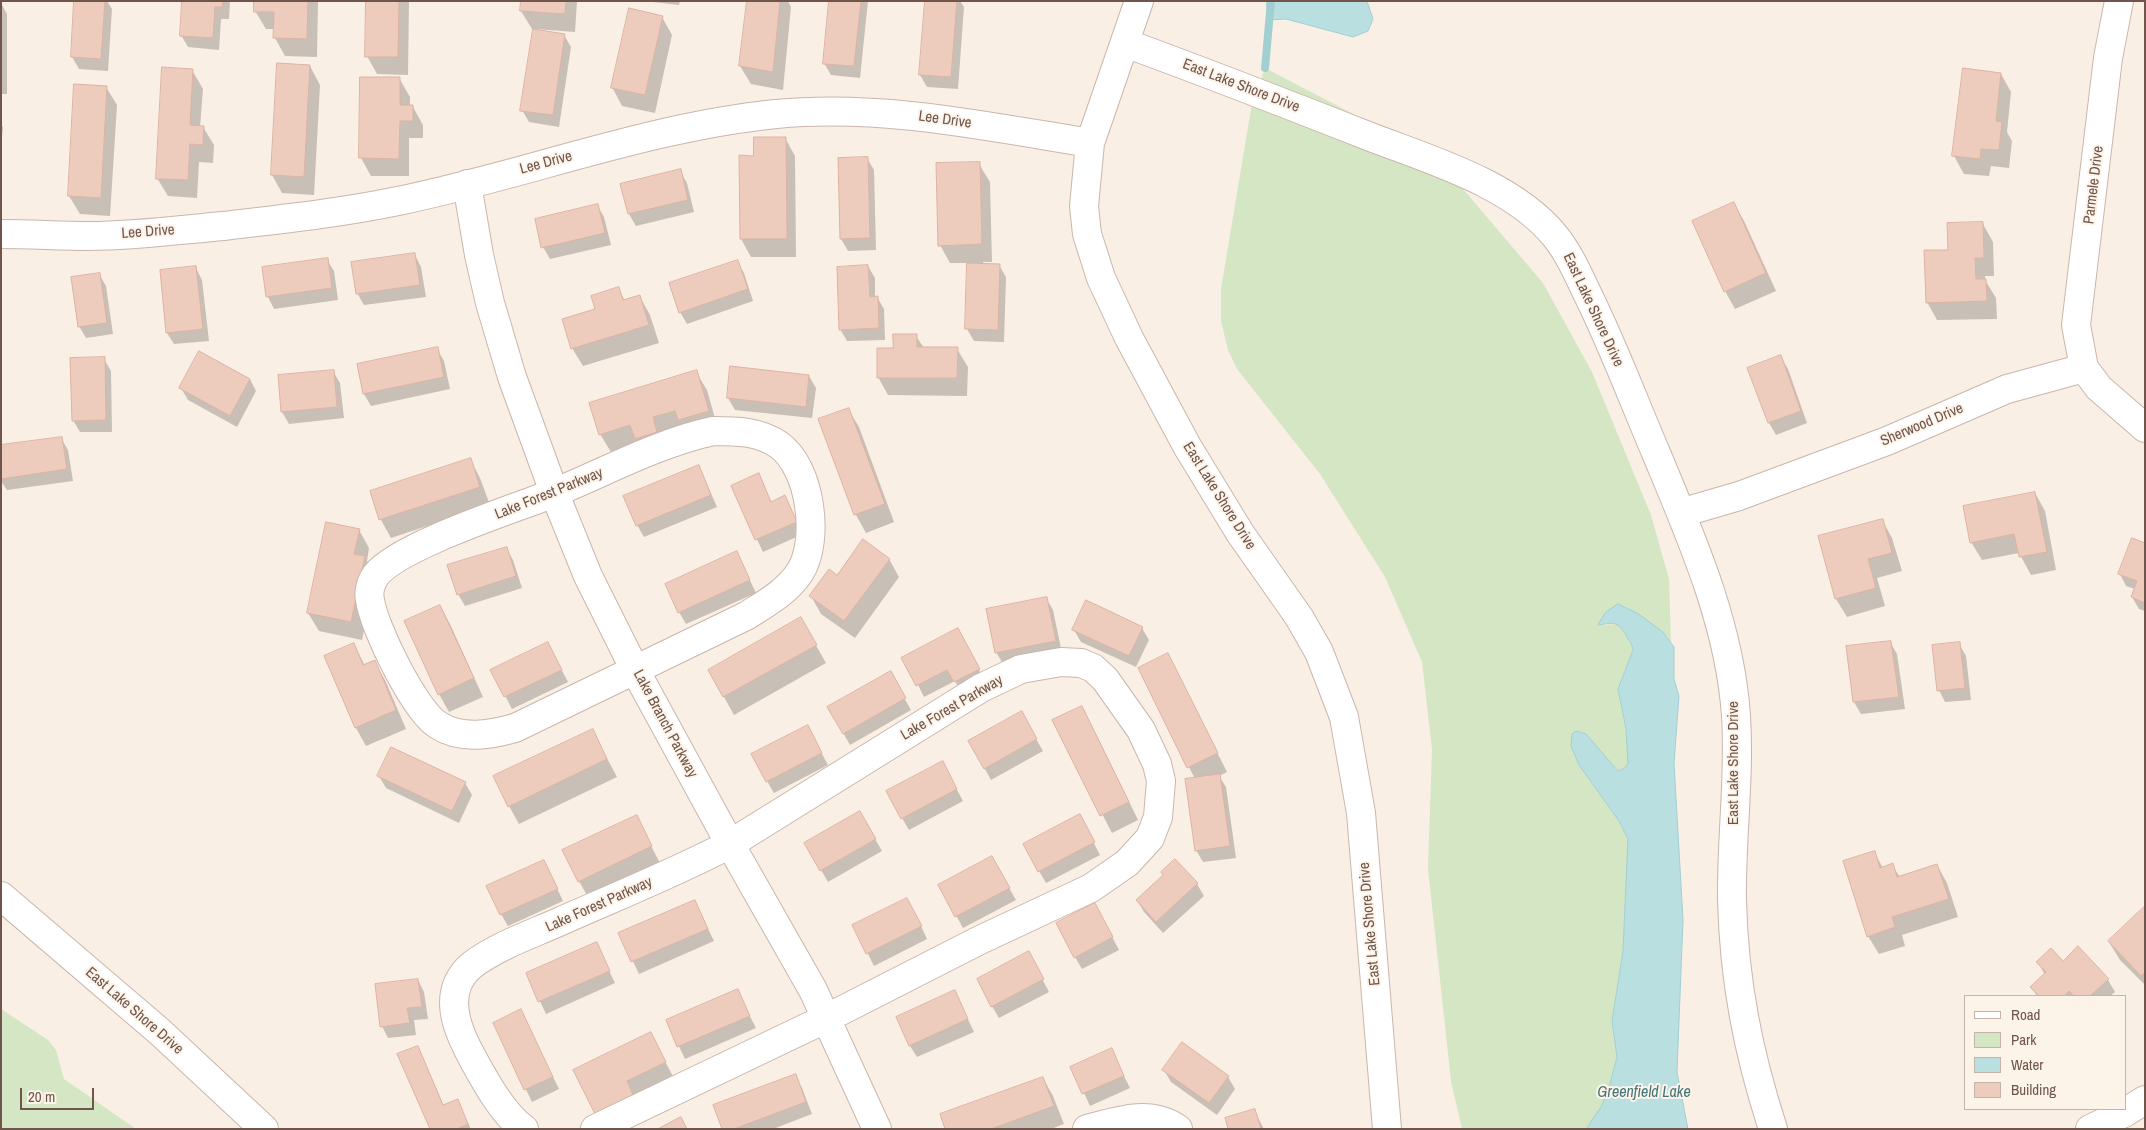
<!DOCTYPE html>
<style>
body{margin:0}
#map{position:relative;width:2146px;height:1130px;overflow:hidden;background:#faefe4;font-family:"Archivo Narrow",sans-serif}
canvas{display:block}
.frame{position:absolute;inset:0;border:2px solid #70554c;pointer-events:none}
.legend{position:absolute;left:1964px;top:995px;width:162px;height:115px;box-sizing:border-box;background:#fdf4e9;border:1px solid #c5b4aa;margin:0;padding:6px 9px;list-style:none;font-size:15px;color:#70554c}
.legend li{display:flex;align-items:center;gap:10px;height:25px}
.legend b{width:25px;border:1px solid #c5b4aa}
.scale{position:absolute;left:20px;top:1088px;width:74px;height:22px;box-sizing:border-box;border:2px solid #70554c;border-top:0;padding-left:6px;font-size:15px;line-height:18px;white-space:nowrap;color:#70554c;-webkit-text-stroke:4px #fdf4e9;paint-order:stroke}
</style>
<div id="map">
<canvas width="2146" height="1130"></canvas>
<div class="frame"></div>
<ul class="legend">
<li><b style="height:6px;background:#fff"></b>Road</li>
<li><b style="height:14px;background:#d5e6c4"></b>Park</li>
<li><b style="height:14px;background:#badfe1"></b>Water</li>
<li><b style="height:14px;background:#edccbe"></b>Building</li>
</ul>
<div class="scale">20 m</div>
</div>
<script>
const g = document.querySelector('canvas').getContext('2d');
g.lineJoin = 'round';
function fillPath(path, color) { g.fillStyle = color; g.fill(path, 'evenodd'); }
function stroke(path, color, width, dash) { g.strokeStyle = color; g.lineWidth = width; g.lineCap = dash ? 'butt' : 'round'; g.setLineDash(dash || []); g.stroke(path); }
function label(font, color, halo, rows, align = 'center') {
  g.font = font + ' "Archivo Narrow",sans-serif'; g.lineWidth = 4; g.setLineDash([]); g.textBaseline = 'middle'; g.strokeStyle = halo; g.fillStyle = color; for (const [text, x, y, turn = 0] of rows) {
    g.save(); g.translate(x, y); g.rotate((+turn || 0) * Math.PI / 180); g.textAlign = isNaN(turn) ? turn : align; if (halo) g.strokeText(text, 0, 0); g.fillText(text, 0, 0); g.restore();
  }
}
const green = new Path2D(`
 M1265,68L1386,131L1427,157L1463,189L1543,283L1592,372L1651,515L1669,579L1671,642L1663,632L1637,613L1598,625L1618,624L1632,643L1633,650L1618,689L1628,742V763L1625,768L1618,771L1586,734L1576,731L1579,765L1619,821L1628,839V857L1623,951L1612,1021L1617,1057L1608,1091L1601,1108L1586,1129H1462L1451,1081L1428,869L1432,749L1422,662L1385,577L1320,474L1237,369L1228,350L1221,321V289L1251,109Z
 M1,1009L48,1040L56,1050L64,1079L136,1129H1Z`);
const water = new Path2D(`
 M1267,1H1367L1373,19L1368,31L1353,37L1286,19L1268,20Z
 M1618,604L1637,613L1663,632L1674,647V679L1679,696L1674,763L1683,920L1677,1072L1688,1129H1586L1601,1107L1608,1091L1617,1057L1612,1021L1623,951L1628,839L1619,821L1579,765L1571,746L1572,734L1576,731L1586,734L1618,771L1625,768L1628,763L1626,729L1618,689L1633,650C1632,643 1629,641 1626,635C1617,620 1613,623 1598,625L1605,613Z`);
const shadow = new Path2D(`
 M76,1H107L112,9L108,71L79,69L72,57Z
 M184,1H230L229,19H221L219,50L188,47L181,35Z
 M255,1H318L317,57L285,56L275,38V29H266L255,11Z
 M368,1H409L408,75L377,74L367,56Z
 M522,1H577L575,32L535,29L534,31L564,35L571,47L559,127L529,122L522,110L534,29H532L521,11Z
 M644,1H680L679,5Z
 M748,1H788L791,7L783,90L751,84L740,66Z
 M830,1H868L860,78L831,75L824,63Z
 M926,1H960L964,7L958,89L927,87L920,75Z
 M1,3L7,14V94H1Z
 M662,17L672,35L655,113L622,106L612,87Z
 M310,66L320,85L314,195L282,193L272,175Z
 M192,70L203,89L200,127H203L214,145L213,163L199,162L197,198L168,196L157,178Z
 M2001,74L2011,92L2007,132L2012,141L2009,168L1991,166L1989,176L1964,174L1954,156Z
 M399,78L410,97V107H413L423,125V138H409V176H371L361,158Z
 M106,87L117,105L110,216L80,214L69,196Z
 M1,125L3,127L1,147Z
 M785,138L795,156L796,257H751L741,239L755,158Z
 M867,158L874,170L876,250L848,251L841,239Z
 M979,164L990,182L992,262H983V265H999L1006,277L1004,342L974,341L967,329L969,263H950L940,245Z
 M680,171L687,183L694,212L636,226L629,214L622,185Z
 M1734,203L1744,221L1776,291L1735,309L1725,291Z
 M597,205L604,217L611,245L550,259L543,247Z
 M1983,224L1993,242L1994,276H1985V280L1996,298L1997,319L1937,320L1927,302L1949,251Z
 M415,255L421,267L426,297L364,305L357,293Z
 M327,260L334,271L338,300L274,309L268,297Z
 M737,261L744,273L753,301L687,324L680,312Z
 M868,266L875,278V298L877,297L884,309L885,340L847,341L840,329Z
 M196,268L202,280L209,341L174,344L167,333Z
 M99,274L106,286L113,334L86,338L79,326Z
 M618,288L625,301L640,297L650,315L659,343L583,366L572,348L597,310Z
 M916,336L924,348L957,349L968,367L967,396L888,395L878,377L894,349Z
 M437,349L444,361L450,389L371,406L364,394L358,365Z
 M1781,357L1788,369L1807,423L1776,435L1769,423Z
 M104,359L111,371L112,432H80L73,420Z
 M333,371L340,383L344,418L289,424L282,412Z
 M696,372L707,390L718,429L639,444L611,452L600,434Z
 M809,376L816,388L812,418L735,410L728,398Z
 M250,379L256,391L237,427L188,400L181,388Z
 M848,409L859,427L894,522L866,533L856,515L820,419Z
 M61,438L68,450L73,481L7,490L1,481V446Z
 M470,459L480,478L490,505L391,538L381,520L371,492Z
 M699,466L717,507L644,537L637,525Z
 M758,475L772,503L784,497L803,534L763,552L732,487Z
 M2035,493L2045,511L2056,570L2031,575L2019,553L1982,560L1971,542Z
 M1882,520L1892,538L1902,571L1877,578L1885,606L1847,617L1836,599L1819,537Z
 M359,530L369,548L367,561L375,576L362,640L319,631L308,613Z
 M2145,544V611L2139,609L2132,597L2135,589L2126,586L2120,574Z
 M506,548L513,560L522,588L465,606L458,594Z
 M737,553L756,593L686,624L679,612Z
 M889,559L899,577L855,638L821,614L811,596L837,577Z
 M1046,598L1053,610L1062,653L1003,664L996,652Z
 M440,606L450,624L483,697L449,712L439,694Z
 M801,619L826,663L734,715L709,670Z
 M1142,628L1149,640L1136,667L1081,642L1074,630Z
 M964,642L985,681L962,694L955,681L924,697L918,685Z
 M1890,642L1897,654L1905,709L1861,714L1854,702L1848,647Z
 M354,644L365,666L374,662L385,680L406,729L366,746L356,728L325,656Z
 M548,644L568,682L512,709L492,670Z
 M1959,644L1966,656L1971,700L1945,702L1939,690Z
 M1168,655L1227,772L1219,776L1226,787L1236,858L1203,862L1196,850L1195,779L1140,669Z
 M890,673L911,710L850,745L829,708Z
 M1021,713L1043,751L991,780L970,742Z
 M1054,721L1092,726L1138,820L1112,833Z
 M592,730L617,777L519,824L509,806Z
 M814,739L828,765L774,793L767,781Z
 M949,775L963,801L909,830L902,818Z
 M379,776L465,783L472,795L459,823L386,788Z
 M860,813L882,851L828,882L806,844Z
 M636,817L661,865L589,899L579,881Z
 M1086,828L1100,855L1046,883L1039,871Z
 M1874,852L1883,868L1892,865L1900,877L1937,865L1947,883L1958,917L1902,935L1905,946L1879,954L1868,936Z
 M992,858L1016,900L963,928L940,886Z
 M544,861L563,901L508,926L501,914Z
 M1175,861L1197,884L1204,896L1163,933L1144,912L1137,900L1164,876Z
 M695,902L714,941L639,974L620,934Z
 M2145,908V985L2120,960L2109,942Z
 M914,911L927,939L874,966L854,926Z
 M1101,916L1119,950L1082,969L1075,957Z
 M596,944L615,983L546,1014L527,974Z
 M2038,962H2063L2108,980L2115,992L2110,996H2037L2032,988L2045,975Z
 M1035,965L1049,992L999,1018L992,1006Z
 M418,980L424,992L428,1019L414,1020L416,1035L388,1038L382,1026Z
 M737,991L756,1028L685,1059L667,1021Z
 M955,992L974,1032L917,1057L910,1046Z
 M521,1011L559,1089L532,1102L494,1023Z
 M417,1047L444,1106L457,1101L471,1129H431Z
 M1111,1050L1130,1088L1090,1106L1072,1067Z
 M660,1052L675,1080L596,1114L575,1071Z
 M1164,1070L1228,1077L1235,1089L1217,1115L1171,1082Z
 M795,1076L802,1088L812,1114L773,1129H723Z
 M1043,1078L1053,1096L1064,1124L1051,1129H946Z
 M1254,1110L1264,1129H1230Z`);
const stream = new Path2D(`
 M1265,68L1271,1`);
const building = new Path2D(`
 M74,1H105L101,59L71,57Z
 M182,1H223L222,7H215L213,38L180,36Z
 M254,1H308L307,39L273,38L274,12H254Z
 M366,1H399L398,57H365Z
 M521,1H566L565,14L520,11Z
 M747,1H780L773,72L739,66Z
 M829,1H861L854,66L823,64Z
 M925,1H957L951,77L919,75Z
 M629,8L663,16L645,95L611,88Z
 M533,29L565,34L553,115L520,111Z
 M277,63L310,65L304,177L271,175Z
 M162,67L193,69L190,125L204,126L203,145L190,144L188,180L156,179Z
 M1963,68L2001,73L1996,121L2002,122L1999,150L1981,149L1980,159L1952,156Z
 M360,77H400V105H413V121H400L399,159L359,158Z
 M74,84L107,86L101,198L68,196Z
 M754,137H786L787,239H740L739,155L753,156Z
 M868,157L870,238L840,239L838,158Z
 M980,162L982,244L938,246L936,163Z
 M681,169L688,200L628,214L620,184Z
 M1734,202L1766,273L1724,292L1692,221Z
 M598,204L605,233L541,248L535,219Z
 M1983,222L1984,258H1975L1976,279H1986L1987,301L1926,303L1924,250H1948L1947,223Z
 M415,253L420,285L356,294L351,262Z
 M328,258L332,288L266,297L262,267Z
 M738,260L748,289L679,313L669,283Z
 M967,263L1000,264L998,330L965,329Z
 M868,265L870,297L878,296L879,328L839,330L837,267Z
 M196,266L203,329L166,333L160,270Z
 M100,273L107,323L78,327L71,277Z
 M619,287L623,300L640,295L649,325L571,349L562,319L595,309L591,296Z
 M893,334H917V347H958L957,378H877V348H893Z
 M438,347L444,377L363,394L357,364Z
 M199,351L250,379L230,416L179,388Z
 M1781,355L1801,411L1768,423L1747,368Z
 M105,357L106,420L72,421L70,358Z
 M730,366L809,375L806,407L727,398Z
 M334,370L337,407L281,412L278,375Z
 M697,370L709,411L678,420L675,411L653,417L657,432L635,439L630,425L599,435L589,403Z
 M849,408L885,504L854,515L818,419Z
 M62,437L67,469L1,479V445Z
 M471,458L480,487L379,520L370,491Z
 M699,465L711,495L636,526L623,496Z
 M759,473L771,502L785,495L797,522L755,540L731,486Z
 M2035,492L2047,552L2019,557L2014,534L1970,543L1963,506Z
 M1883,519L1892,553L1868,559L1876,588L1835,599L1818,536Z
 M326,522L360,529L354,554L365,556L351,622L307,613Z
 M2132,538L2145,543V603L2131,597L2137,581L2118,574Z
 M863,539L890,559L844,621L809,596L829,569L837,575Z
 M507,547L516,576L457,595L447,565Z
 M737,551L750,580L678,613L665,584Z
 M1047,597L1056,641L995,653L986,609Z
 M1086,600L1143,627L1129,656L1072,630Z
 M440,605L474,678L438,695L404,621Z
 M801,617L817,645L723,697L708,670Z
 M958,628L980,669L954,682L947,670L916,686L901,658Z
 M1891,641L1899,697L1853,702L1846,646Z
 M548,642L562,670L504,697L490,670Z
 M1960,642L1965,688L1937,691L1932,645Z
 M354,643L363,665L375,660L396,710L355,728L324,656Z
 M1168,653L1218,753L1187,768L1138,668Z
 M891,671L906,698L843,734L827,707Z
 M1082,706L1129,802L1100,816L1052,720Z
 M1022,711L1037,739L984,769L968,741Z
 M808,725L822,753L766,782L751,754Z
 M593,729L607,759L508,807L493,776Z
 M391,747L466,782L452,811L377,776Z
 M943,761L957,789L901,819L886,791Z
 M1220,774L1230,846L1195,851L1185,779Z
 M860,811L876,839L820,871L804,843Z
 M1080,814L1095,842L1038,872L1023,844Z
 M637,815L652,846L578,882L562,850Z
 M1875,851L1880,868L1893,863L1897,877L1937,864L1949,899L1892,917L1895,927L1867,937L1843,861Z
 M992,856L1010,888L955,917L938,885Z
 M1175,859L1198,883L1156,922L1136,900L1163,875L1161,872Z
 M544,860L558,889L500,915L486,886Z
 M907,898L922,926L866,954L852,925Z
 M695,900L708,929L631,962L618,933Z
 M1095,903L1113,937L1074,958L1056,923Z
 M2145,906V973L2141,976L2108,941Z
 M597,942L610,971L538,1002L526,973Z
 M2078,946L2109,979L2090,996H2074L2069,991L2064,996H2039L2030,987L2046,972L2036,962L2051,948L2063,961Z
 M1029,951L1044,979L991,1007L977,979Z
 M418,979L422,1007L407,1008L410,1023L380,1027L375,984Z
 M738,989L750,1016L677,1047L666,1020Z
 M955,990L968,1019L909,1046L896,1017Z
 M521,1009L553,1077L524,1090L493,1023Z
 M651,1032L666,1062L627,1081L633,1095L595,1114L573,1070Z
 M1182,1042L1229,1076L1209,1103L1162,1070Z
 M418,1046L443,1105L458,1099L468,1124L457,1129H430L397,1054Z
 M1112,1048L1124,1076L1082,1094L1070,1067Z
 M796,1074L806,1102L734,1129H722L713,1105Z
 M1043,1077L1054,1106L991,1129H945L940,1114Z
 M1255,1109L1261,1129H1228L1225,1118Z
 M681,1117L687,1129H658Z`);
const minor = new Path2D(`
 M1139,1L1090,143L1084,206L1087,234L1101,278L1129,338L1187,446L1240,533L1299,617L1319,652L1344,717L1361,813L1387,1129
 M2119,1L2108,58L2076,325L2084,368L2099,388L2145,428
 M1125,43C1205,72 1284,103 1363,134C1426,159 1511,182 1555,236C1568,252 1577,272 1586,291C1612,343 1633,399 1656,453C1691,537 1730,624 1736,716C1740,777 1731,839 1732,900C1734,981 1748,1052 1773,1129
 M467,184L479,255L490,303L512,377L554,492L588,576L635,670L730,844L813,990L877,1129
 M1,234C31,234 60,236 90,236C134,236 179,230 223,226C282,219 340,213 398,201C525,175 647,127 776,114C881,104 986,126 1090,143
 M713,431C736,431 759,431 779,445C811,468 820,540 800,572C787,592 765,604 746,616L515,728C490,735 461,740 438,725C415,711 374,628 370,600C368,592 371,582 376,575C400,545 514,509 554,493C605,472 658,443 713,431Z
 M1681,513L1739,496L1887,441L2007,389L2084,368
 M1,896L160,1032L264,1129
 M524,1129C503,1114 485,1081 473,1059C461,1037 447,1008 458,983C461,977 467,969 472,965C497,946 532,934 561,921C617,896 675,873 730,844L981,688L1021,669L1061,662L1081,663L1093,668L1105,679L1141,730L1157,764L1161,781L1158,817L1150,838L1127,863L1091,888L980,940L827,1018L595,1129
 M1087,1129C1117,1121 1150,1109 1178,1129
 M2090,1129L2124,1113L2145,1100`);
const streetNames = [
 ["East Lake Shore Drive",1241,86,21],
 ["Lee Drive",945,120,8],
 ["Lee Drive",546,163,-15],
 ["Parmele Drive",2094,185,-83],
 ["Lee Drive",148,232,-4],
 ["East Lake Shore Drive",1593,310,65],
 ["Sherwood Drive",1922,425,-23],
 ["Lake Forest Parkway",549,494,-22],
 ["East Lake Shore Drive",1219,496,58],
 ["Lake Forest Parkway",952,708,-30],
 ["Lake Branch Parkway",665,724,62],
 ["East Lake Shore Drive",1734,763,-90],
 ["Lake Forest Parkway",599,905,-24],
 ["East Lake Shore Drive",1370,924,-95],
 ["East Lake Shore Drive",134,1011,41]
];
const waterNames = [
 ["Greenfield Lake",1644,1093]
];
fillPath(green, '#d5e6c4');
fillPath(water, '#badfe1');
stroke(water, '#a1cfd2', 1);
fillPath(shadow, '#0003');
stroke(stream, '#a1cfd2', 8);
fillPath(building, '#edccbe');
stroke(building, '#deb2a0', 1);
stroke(minor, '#cab6ab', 30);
stroke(minor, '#fff', 28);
label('15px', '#70554c', '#fdf4e9', streetNames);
label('italic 16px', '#44777b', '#fdf4e9', waterNames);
</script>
